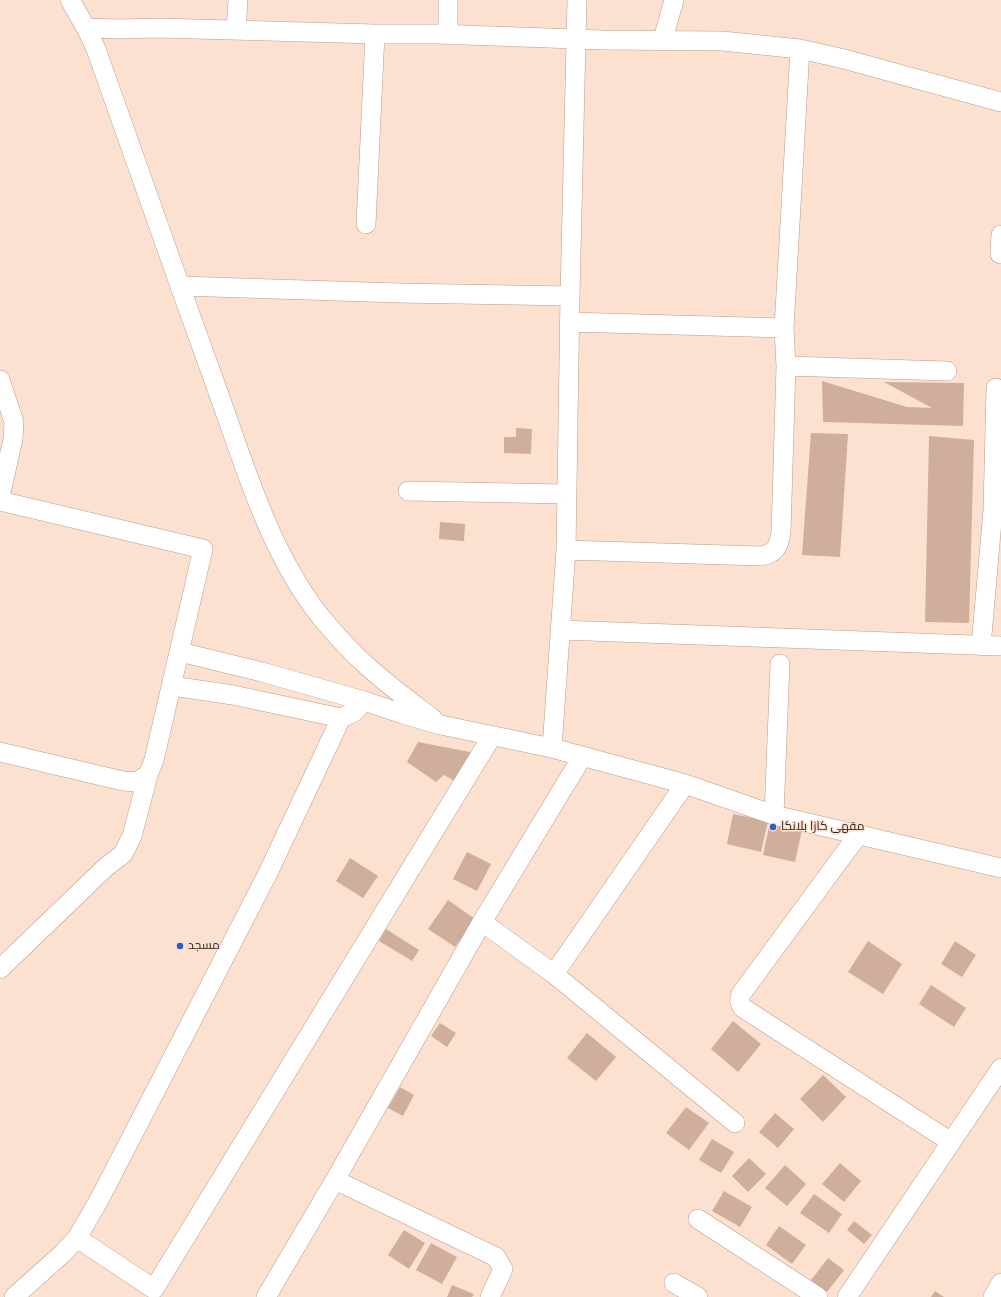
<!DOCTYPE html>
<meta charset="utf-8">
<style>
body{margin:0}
canvas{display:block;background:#fce1d1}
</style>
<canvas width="1001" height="1297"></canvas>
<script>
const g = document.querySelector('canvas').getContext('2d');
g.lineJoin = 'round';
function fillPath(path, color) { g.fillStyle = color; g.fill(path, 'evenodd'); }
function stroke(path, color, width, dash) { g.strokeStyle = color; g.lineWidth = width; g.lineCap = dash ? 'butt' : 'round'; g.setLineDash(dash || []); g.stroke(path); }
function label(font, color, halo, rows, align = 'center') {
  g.font = font + ' "Varela Round",Cairo,sans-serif'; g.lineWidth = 3; g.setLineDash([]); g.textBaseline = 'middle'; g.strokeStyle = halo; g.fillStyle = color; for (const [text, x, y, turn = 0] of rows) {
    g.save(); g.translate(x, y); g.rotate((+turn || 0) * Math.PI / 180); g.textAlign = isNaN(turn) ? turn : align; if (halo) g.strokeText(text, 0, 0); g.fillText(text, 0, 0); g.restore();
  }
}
const building = new Path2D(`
 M822,381L907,407L932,408L884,382L964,383L963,426L823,422Z
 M516,428L532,429L531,454L504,453V437H516Z
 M811,433L848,434L840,557L802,555Z
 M929,436L974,440L969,623L925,622Z
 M440,522L465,524L464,541L439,539Z
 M418,742L475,753L458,783L444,775L436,782L407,762Z
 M733,814L768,821L761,852L727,844Z
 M770,822L802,830L795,862L763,855Z
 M467,852L491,864L477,891L453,879Z
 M350,858L378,876L363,898L336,881Z
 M448,900L475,919L455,947L428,929Z
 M386,929L419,950L412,961L379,941Z
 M868,941L902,964L883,994L848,972Z
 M955,941L976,955L962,977L941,964Z
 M931,985L966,1008L954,1027L919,1004Z
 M733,1021L761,1044L738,1072L711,1049Z
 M440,1023L456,1033L447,1047L431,1036Z
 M587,1033L616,1057L596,1081L567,1058Z
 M823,1075L846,1097L823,1122L800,1099Z
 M400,1087L414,1095L403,1116L388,1108Z
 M686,1107L709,1123L689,1150L666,1133Z
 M775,1113L794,1129L778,1148L759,1132Z
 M712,1139L734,1152L721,1173L699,1160Z
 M749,1158L766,1174L748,1192L732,1176Z
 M840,1163L861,1181L844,1202L822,1184Z
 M785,1165L806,1184L787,1206L765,1188Z
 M724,1191L752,1207L740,1227L712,1211Z
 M814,1194L842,1214L829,1233L800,1213Z
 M854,1221L872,1235L864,1244L847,1230Z
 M779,1226L806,1245L792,1264L766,1245Z
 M404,1230L425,1243L409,1269L388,1255Z
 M431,1243L457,1257L442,1284L416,1270Z
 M828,1258L844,1270L827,1292L811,1280Z
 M452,1285L474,1294L472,1297H447Z
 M935,1291L944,1297H931Z`);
const minor = new Path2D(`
 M70,0L86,28L96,49C136,163 176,276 217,389C245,466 269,551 320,616C334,633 350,651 367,666C388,685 411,702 433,719
 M86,28L118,29L160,28L375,34H437L603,40L722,41L800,49L844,59L1001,102
 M236,30L238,0
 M448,35V0
 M663,39L674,0
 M366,224L375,34
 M1000,254L1001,235
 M180,286L399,293L570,296
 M569,322L784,328
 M786,366L947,371
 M0,380L14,422L13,439L0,497
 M408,491L566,494
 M0,501L203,549L154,760L148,775L136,782L123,781L0,752
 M566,550L760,556C776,554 779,546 781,532L786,366L784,328L800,49
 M561,630L1001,646
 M981,646L993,510L996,388
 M180,652L262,672L364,701
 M172,686L233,695L341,718L354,712L364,701L403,714L441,725L552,748L685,784L774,815L1001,868
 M552,748L566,550L570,296L577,0
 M774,815L780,664
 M858,835L741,994C739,1000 739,1003 743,1008L951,1142
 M482,922L554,974L735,1123
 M0,969L106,867L123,854L132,836L148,775
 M554,974L685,784
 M335,1180L496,1257L503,1269L490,1297
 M698,1219L818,1297
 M77,1238L154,1289L492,736
 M674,1283L698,1297
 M14,1297L62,1254L77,1238L99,1200L267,875L341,718
 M266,1297L335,1180L482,922L582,757
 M847,1297L1001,1068
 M993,1297L1001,1283`);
const markers = [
 [773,827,4,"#2e5bca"],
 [180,946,4,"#2e5bca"]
];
const poiNames = [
 ["مقهى كازا بلانكا",781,827],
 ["مسجد",188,946]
];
fillPath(building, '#cfaf9c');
stroke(minor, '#bb9c89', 20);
stroke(minor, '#fff', 19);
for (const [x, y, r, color] of markers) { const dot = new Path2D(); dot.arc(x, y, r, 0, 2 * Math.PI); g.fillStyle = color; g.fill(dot); stroke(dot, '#fce1d1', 1.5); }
label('12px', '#31251d', '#fce1d1', poiNames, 'left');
</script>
